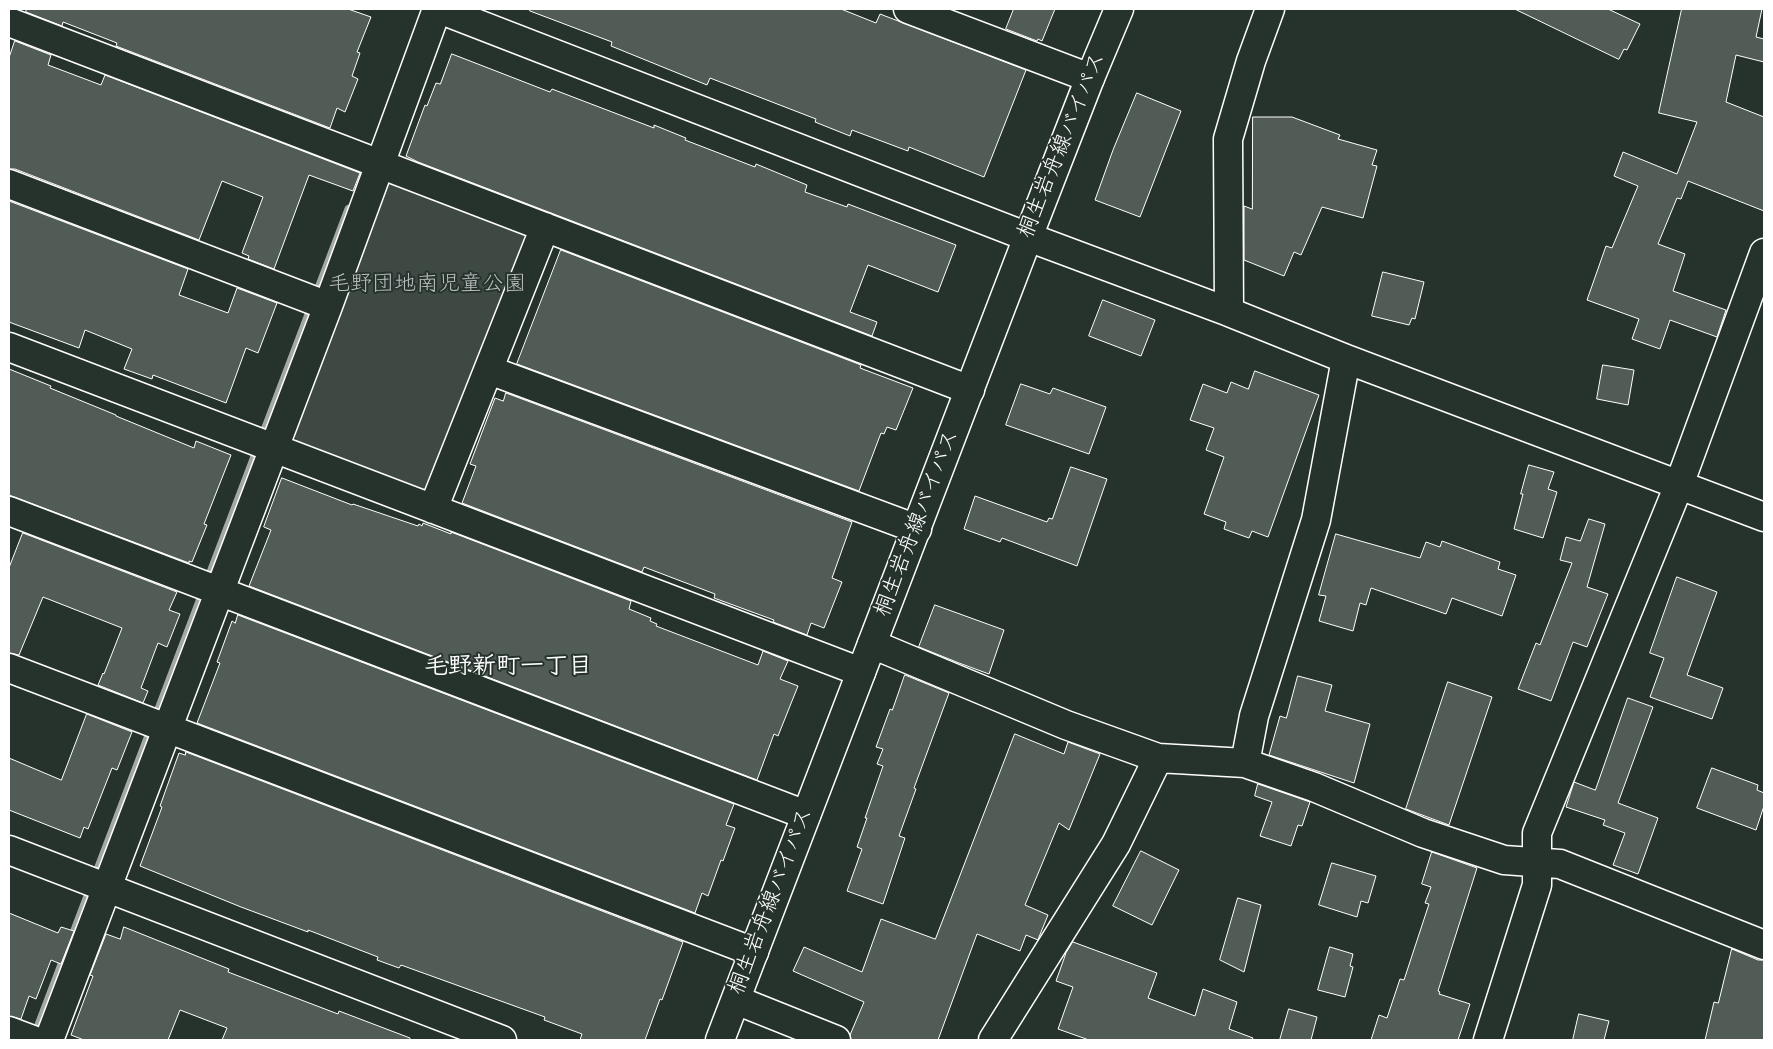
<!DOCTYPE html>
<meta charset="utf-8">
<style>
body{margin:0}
#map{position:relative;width:1773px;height:1049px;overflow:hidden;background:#26332d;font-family:"Indie Flower",sans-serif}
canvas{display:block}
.frame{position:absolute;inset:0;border:10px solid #fff;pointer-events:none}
</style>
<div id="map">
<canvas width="1773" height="1049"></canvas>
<div class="frame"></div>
</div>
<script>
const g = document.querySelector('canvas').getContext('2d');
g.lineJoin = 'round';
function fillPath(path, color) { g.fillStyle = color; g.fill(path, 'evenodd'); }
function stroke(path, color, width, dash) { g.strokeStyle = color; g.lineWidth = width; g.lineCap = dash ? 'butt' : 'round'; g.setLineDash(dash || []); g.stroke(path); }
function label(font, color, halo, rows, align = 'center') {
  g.font = font + ' "Indie Flower","Klee One",sans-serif'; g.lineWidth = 4; g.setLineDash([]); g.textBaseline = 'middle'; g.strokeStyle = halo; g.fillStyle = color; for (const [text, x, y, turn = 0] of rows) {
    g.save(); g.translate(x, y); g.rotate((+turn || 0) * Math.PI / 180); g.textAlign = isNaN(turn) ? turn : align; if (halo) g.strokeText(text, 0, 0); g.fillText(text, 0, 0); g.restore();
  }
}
const green = new Path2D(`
 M392,183L524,232L527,242L429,491L417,493L300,448L291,429L383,187Z`);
const stream = new Path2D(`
 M34,1038L349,209`);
const building = new Path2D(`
 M27,9H348L371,17L357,52L360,53L352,76L358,79L345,112L337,108L330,128L116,46L117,43L63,22L62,26L26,12Z
 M530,9H841L876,23L880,14L1026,70L984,177L909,147L908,151L852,130L850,136L815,122L816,119L710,78L707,85L611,46L612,42L530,11Z
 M1014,9H1055L1042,41L1038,39L1037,41L1006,29Z
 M1515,9H1608L1640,24L1627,50L1624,49L1619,59Z
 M1682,9H1762L1756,37L1764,39V62L1736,55L1726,102L1764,117V211L1688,181L1681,199L1677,198L1658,244L1685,254L1673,291L1726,310L1717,337L1670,320L1660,349L1632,339L1639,319L1587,300L1606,246L1612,248L1638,186L1614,176L1623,152L1677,174L1697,122L1659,113Z
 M15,41L51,55L48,65L101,85L105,75L360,173L353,191L309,175L274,269L248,259L249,256L242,253L263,197L222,181L199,240L15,169H9V58Z
 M452,54L550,92L552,89L654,128V125L686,138L685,140L755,167L756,164L807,185L805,192L847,207L848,204L956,245L938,292L868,265L850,312L877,322L872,336L418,162L406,156L425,105L427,106L436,83L440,84Z
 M1137,93L1181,111L1140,217L1095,200L1113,150Z
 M1253,117H1292L1340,135L1338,139L1377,150L1372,165L1377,166L1363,218L1322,207L1301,255L1294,252L1284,276L1244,260V206L1252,209Z
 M9,201L188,269L179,295L228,313L237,288L277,303L258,353L246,348L226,403L153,375L152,379L124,369L132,349L85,330L79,348L9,322Z
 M561,250L861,365L860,368L913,388L896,430L887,427L884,434L881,433L859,491L517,364Z
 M1383,272L1424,282L1415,319L1412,318L1409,325L1372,316Z
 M1103,300L1155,320L1141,356L1089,336Z
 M1603,365L1634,370L1628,405L1597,399Z
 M9,369L51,386L50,388L116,415V416L194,448L196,441L231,455L204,524L207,525L192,562L189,561V563L9,495Z
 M1255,371L1319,395L1268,537L1252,531L1249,538L1224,529L1226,522L1204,514L1224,457L1206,450L1214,428L1190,420L1203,384L1227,393L1231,382L1248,389Z
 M1021,384L1050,394L1053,388L1106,407L1089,454L1006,425Z
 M506,393L852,522L832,578L842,582L824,628L811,623L807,635L773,622L774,620L714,598L715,594L644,567L642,572L462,503L476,466L470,464L495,398L503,401Z
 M1529,465L1554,472L1548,489L1557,492L1543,538L1514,529L1523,494H1521Z
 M1071,467L1107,479L1077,566L1002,538L1000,542L964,529L975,496L1047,522L1049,518L1052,519Z
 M282,478L352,505L353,504L418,526L419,524L422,526L423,523L451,534V532L631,601L629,609L651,618L650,621L657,624L656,626L758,665L763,651L788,661L780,679L798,686L778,736L774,734L757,780L249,586L271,530L264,527Z
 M1589,519L1605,524L1587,587L1608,594L1587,647L1573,642L1551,701L1518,689L1536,643L1540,645L1572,563L1560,560L1566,537L1580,541Z
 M23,533L177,592L169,610L180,614L167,647L158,643L141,688L148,691L143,703L98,685L103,673L104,674L122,628L43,597L19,655L9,653V568Z
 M1336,534L1420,558L1426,542L1440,547L1442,541L1500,562L1498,569L1516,575L1502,616L1452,598L1446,614L1371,588L1366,605L1360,603L1353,631L1319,621L1326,596L1319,595Z
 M1677,577L1717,592L1687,675L1723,688L1712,719L1650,697L1664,658L1650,653Z
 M935,605L1004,630L989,674L959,663L919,647Z
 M238,615L734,804L726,825L735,828L723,861L721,860L708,896L702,893L695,913L197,723L220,663L217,662L232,621L235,623Z
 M905,675L949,693L914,788L916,789L899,836L905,838L883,904L847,891L862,849L857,847L867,818H865L883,766L877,764L883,749L876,747L890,709L892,710Z
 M1298,676L1332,685L1325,711L1370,724L1354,783L1269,755L1280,716L1286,718Z
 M1448,682L1492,697L1449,825L1406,809Z
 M1628,698L1653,707L1618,803L1658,818L1638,874L1613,865L1625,833L1603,825L1605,820L1566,807L1574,782L1595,790Z
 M87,714L132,732L117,770L112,768L88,829L84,827L80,838L9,810V758L61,780Z
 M1015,734L1064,754L1068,742L1100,754L1069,830L1059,823L1025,905L1048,915L1039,937L1038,940L1026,935L1020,951L977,934L938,1040H851L850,1035L864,1002L793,971L804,947L862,972L881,919L935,939Z
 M186,752L683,942L662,1000L660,999L645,1040H580L582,1034L544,1020L545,1017L401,965L399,968L377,960L378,957L308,930V932L241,907L140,866L162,807L160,806L179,753L185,755Z
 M1712,768L1758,785L1757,790L1764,793V806L1756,830L1697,808Z
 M1258,784L1310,802L1302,826L1298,825L1291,846L1260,836L1272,802L1255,796Z
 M1141,851L1179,870L1152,925L1113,906Z
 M1432,852L1477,868L1438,991L1440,992L1439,994L1470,1004L1458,1040H1371L1379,1015L1387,1018L1400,979L1404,980L1429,904L1425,903L1431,887L1422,884Z
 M1332,863L1376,876L1368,903L1361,901L1357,917L1319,905Z
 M1238,898L1261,905L1244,972L1220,960Z
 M9,913L58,933L61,927L74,931L61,964L51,960L36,999L29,996L21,1019L9,1016Z
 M124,927L229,969L228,972L338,1014L339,1011L410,1038V1040H222L227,1028L180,1010L168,1040H84L71,1035L93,976L90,975L106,934L120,939Z
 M1073,942L1157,973L1148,998L1195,1016L1203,989L1237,1002L1229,1029L1253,1038L1252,1040H1089L1058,1029L1073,987L1056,981L1066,953Z
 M1330,947L1353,954L1350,966L1353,967L1345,997L1318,990Z
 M1732,949L1758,960H1764V1040H1705L1714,1002L1718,1003Z
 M1289,1009L1317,1017L1311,1040H1280Z
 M1579,1014L1609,1021L1604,1040H1573Z`);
const minor = new Path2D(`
 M439,9L1028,237L1229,312L1346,359L1764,517
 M908,9L1090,78
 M9,22L970,390
 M9,184L328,306
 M1229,312L1228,139L1251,61L1270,9
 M9,347L861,672
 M489,370L917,529
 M433,509L545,227
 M9,511L806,815
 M872,644L1066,725L1158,758L1245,763L1314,787L1423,833L1504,860L1560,864L1764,945
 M9,668L754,952
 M1245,763L1254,716L1316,520L1346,359
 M9,850L502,1040
 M736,1000L836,1040
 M9,1031L33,1040
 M49,1040L328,306L437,9
 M993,1040L1116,844L1158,758
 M1488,1040L1537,885V833L1679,485L1764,253`);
const major = new Path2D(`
 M720,1040L1028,237L1090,78L1119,9`);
const streetNames = [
 ["桐生岩舟線バイパス",1064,146,-68],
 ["桐生岩舟線バイパス",919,524,-69],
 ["桐生岩舟線バイパス",773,902,-69]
];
const parkNames = [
 ["毛野団地南児童公園",427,286]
];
const neighbourhoodNames = [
 ["毛野新町一丁目",508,669]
];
fillPath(green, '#3e4944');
stroke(stream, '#a4a9a7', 9);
fillPath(building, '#515c57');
stroke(building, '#fff', 1);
stroke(minor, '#fff', 31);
stroke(major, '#fff', 31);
stroke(minor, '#26332d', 28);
stroke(major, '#26332d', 28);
label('22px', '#fff', '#26332d', streetNames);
label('22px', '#bbbfbe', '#26332d', parkNames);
label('bold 24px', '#fff', '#26332d', neighbourhoodNames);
</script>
